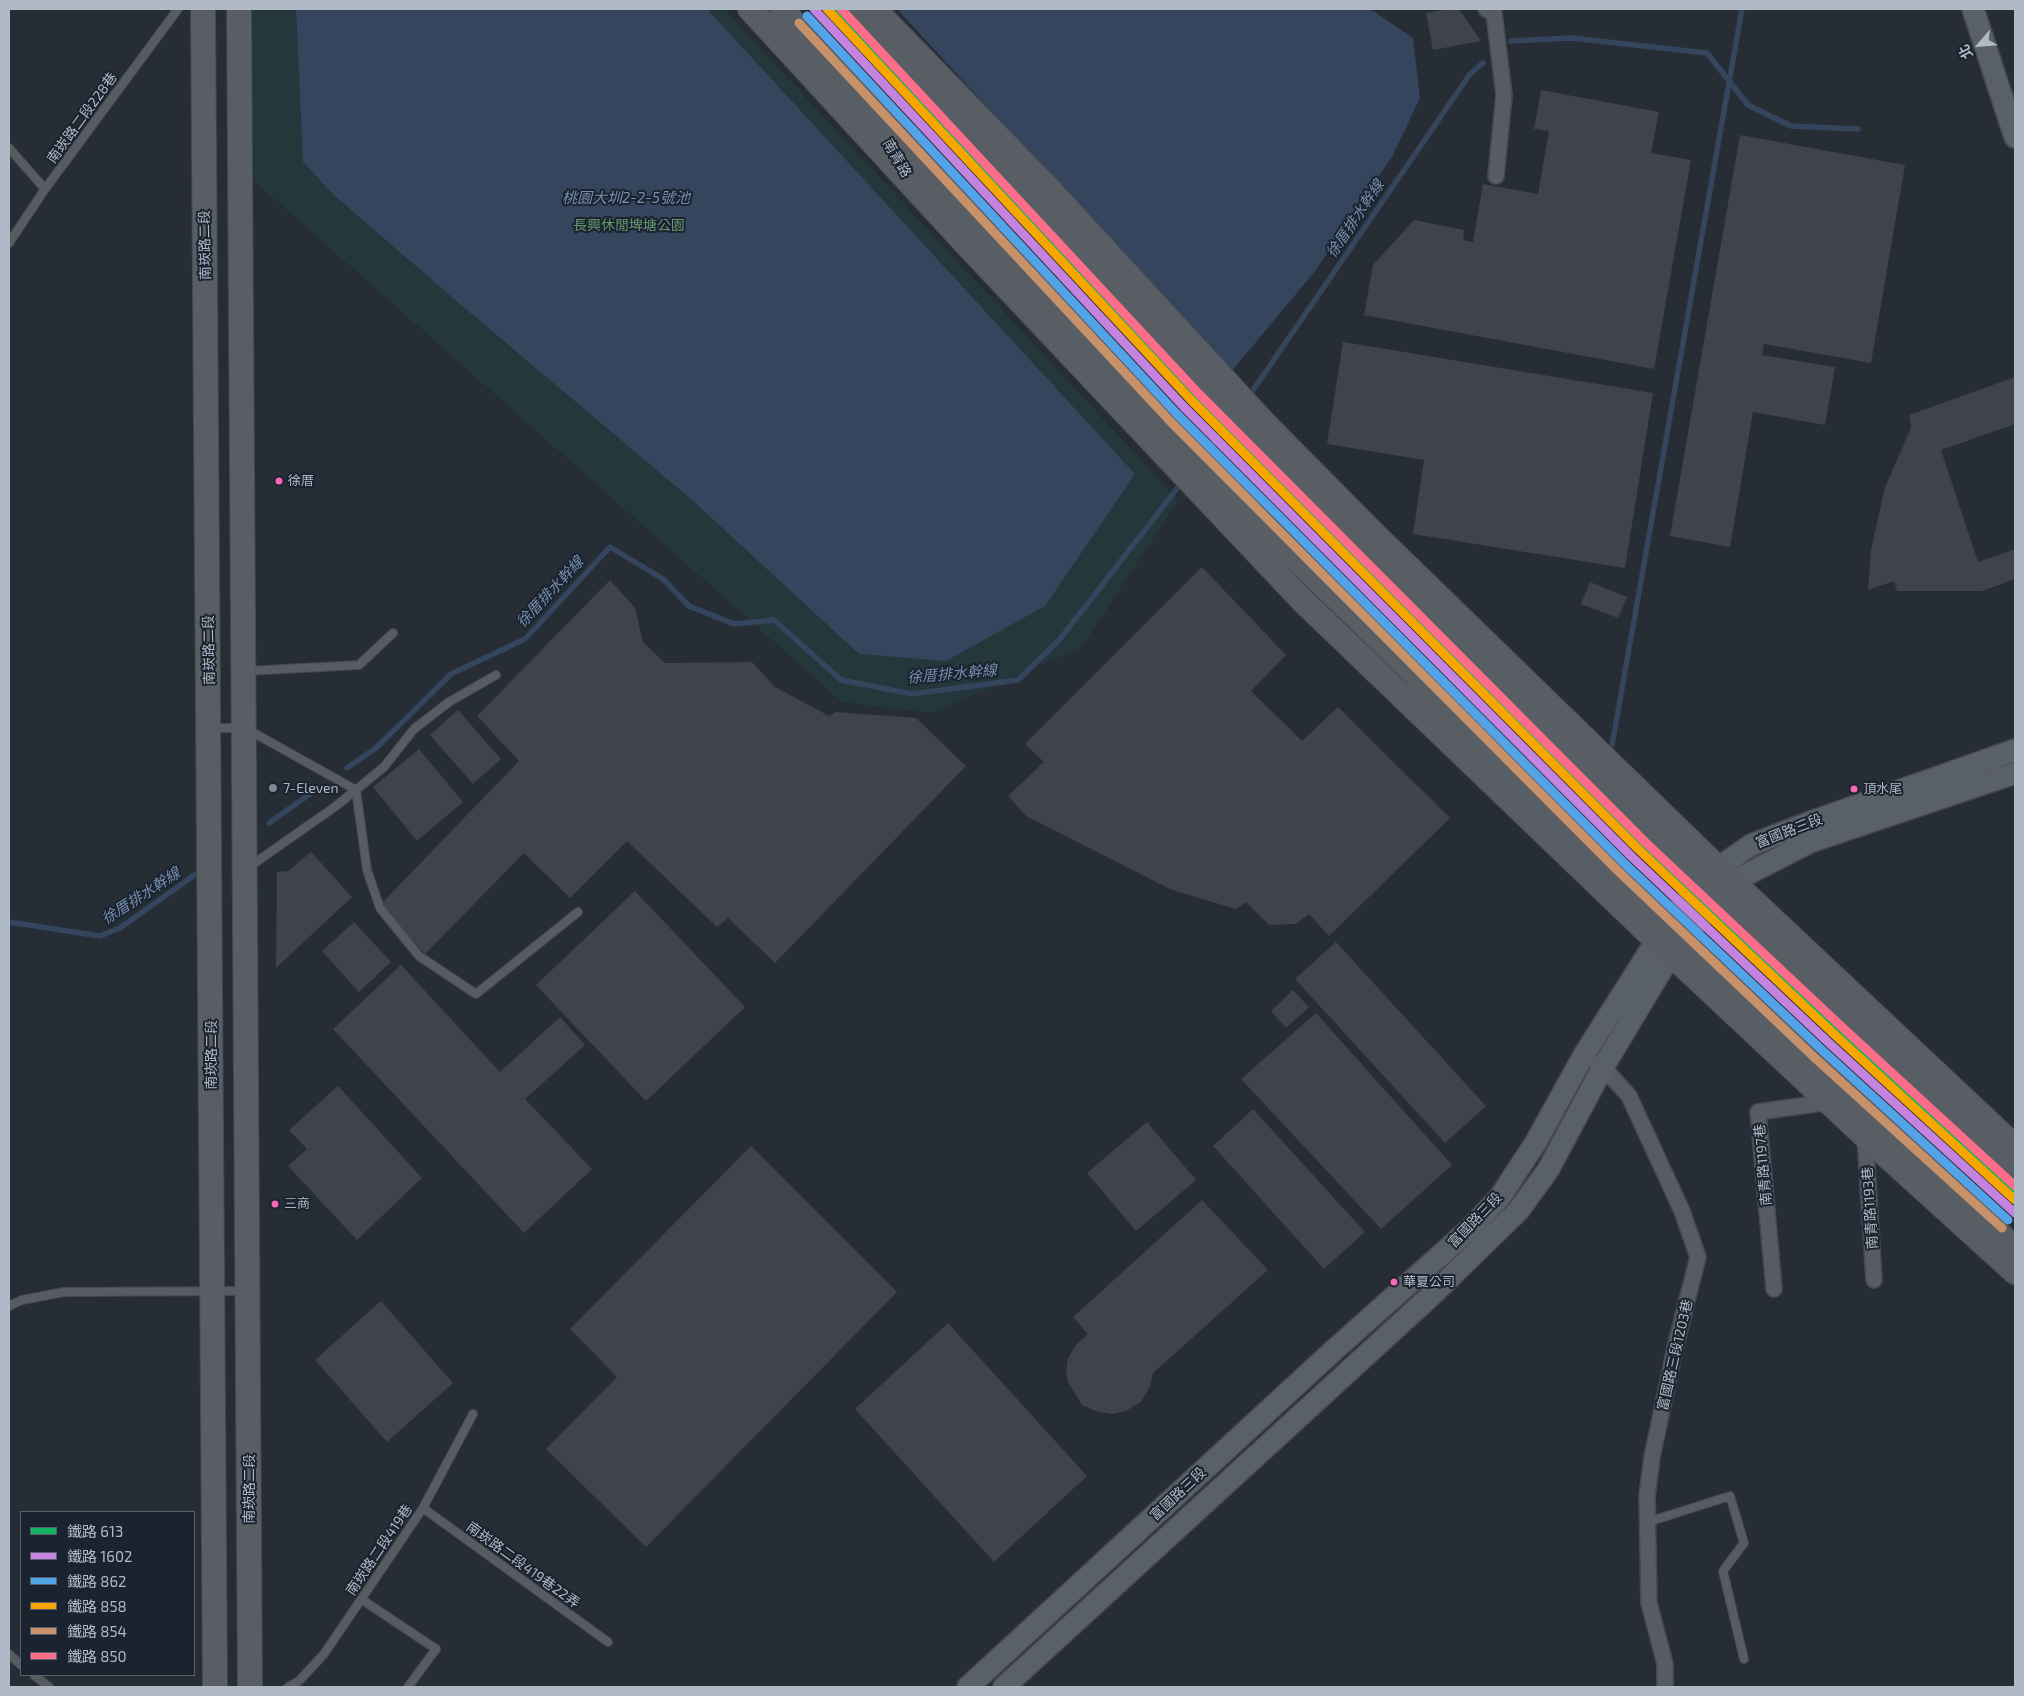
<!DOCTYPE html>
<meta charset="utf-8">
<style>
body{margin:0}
#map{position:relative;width:2024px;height:1696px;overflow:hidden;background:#272d34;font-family:"Exo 2","Noto Sans TC",sans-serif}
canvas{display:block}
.frame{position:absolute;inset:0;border:10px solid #b0b9c6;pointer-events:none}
.legend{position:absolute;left:20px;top:1511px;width:175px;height:165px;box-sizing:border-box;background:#1a232f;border:1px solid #565f6b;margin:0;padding:6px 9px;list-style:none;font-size:15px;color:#b0b9c6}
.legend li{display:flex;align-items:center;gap:10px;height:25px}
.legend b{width:25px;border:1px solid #565f6b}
.north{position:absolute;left:1954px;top:20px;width:50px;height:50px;-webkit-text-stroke:4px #1a232f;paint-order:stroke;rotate:243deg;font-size:14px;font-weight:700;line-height:20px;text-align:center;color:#b0b9c6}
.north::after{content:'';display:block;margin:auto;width:18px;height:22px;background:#b0b9c6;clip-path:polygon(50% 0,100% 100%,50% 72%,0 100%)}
</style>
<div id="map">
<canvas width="2024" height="1696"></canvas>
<div class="frame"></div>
<ul class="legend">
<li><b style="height:6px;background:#13b361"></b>鐵路 613</li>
<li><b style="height:6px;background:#c483df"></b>鐵路 1602</li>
<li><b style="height:6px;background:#53a3e8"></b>鐵路 862</li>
<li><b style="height:6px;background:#f7a600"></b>鐵路 858</li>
<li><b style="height:6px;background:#c7916a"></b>鐵路 854</li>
<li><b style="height:6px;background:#fb6d88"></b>鐵路 850</li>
</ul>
<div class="north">北</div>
</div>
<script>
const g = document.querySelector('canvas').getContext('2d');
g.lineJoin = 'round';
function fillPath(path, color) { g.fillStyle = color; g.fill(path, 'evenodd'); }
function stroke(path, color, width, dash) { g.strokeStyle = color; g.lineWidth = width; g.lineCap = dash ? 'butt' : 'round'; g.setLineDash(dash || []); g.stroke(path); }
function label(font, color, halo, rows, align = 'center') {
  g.font = font + ' "Exo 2","Noto Sans TC",sans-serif'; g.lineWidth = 4; g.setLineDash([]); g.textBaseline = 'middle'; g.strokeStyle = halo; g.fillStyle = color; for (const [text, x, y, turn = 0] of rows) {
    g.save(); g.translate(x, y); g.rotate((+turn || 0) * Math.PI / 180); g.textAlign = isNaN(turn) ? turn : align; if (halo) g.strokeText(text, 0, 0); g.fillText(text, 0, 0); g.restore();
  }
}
const green = new Path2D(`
 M251,9H724L1178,500L1083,646L934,713L842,702L251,178Z`);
const water = new Path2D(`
 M296,9H707L1135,474L1045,606L946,661L859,654L691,499L461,305L335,196L303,162Z
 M897,9H1366L1373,11L1413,38L1420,98L1393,155L1316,270L1231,372Z`);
const stream = new Path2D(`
 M1511,41L1571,38L1707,53L1748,105L1791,126L1858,129
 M1251,393L1470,74L1483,63
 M1207,450L1224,428
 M1612,745L1742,9
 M347,768L376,748L451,674L525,639L610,547L663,579L689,606L734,624L774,620L841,680L912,694L1018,680L1060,639L1179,486
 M269,823L320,787
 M9,922L100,936L120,928L196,874`);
const building = new Path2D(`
 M1448,9H1459L1481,41L1433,50L1426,13Z
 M1541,90L1659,112L1651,153L1691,160L1654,369L1364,315L1373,265L1414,220L1464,230L1463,240L1473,242L1483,184L1538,194L1549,131L1534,129Z
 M1740,135L1905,165L1871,363L1764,344L1762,355L1835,367L1825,425L1753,412L1730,547L1670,536Z
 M1343,342L1653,393L1625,568L1413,534L1424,460L1327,444Z
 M2015,377V424L1941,450L1978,562L2015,549V579L1982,591H1897L1894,581L1868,590L1871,550L1885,487L1911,428L1909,415Z
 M1202,567L1286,655L1251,691L1302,741L1338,707L1450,818L1329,936L1309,914L1296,924L1269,925L1246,902L1236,909L1172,890L1026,816L1008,796L1044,762L1025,744Z
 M610,580L635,608L643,642L665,663L752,662L775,687L829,716L835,712L916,718L966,766L775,963L728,918L717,927L627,841L570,898L524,853L425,954L380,905L519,761L477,716Z
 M1590,582L1627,597L1618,618L1581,604Z
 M458,710L501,759L473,784L430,735Z
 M419,749L463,802L417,841L373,787Z
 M311,852L352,897L276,968L277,872L288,871Z
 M635,891L745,1007L646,1101L536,985Z
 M354,922L391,962L359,992L322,951Z
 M1336,942L1486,1106L1445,1143L1295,979Z
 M401,965L500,1072L560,1017L585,1045L525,1099L592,1169L524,1233L333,1029Z
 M1293,990L1309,1007L1286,1028L1271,1011Z
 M1316,1013L1452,1165L1381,1229L1241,1079Z
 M338,1086L422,1178L357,1240L288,1166L307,1149L289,1130Z
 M1253,1109L1365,1232L1324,1269L1213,1146Z
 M1147,1122L1196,1180L1136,1231L1087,1173Z
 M751,1146L897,1292L646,1547L546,1449L617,1377L570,1329Z
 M1202,1200L1268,1270L1153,1373L1150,1386L1141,1402L1126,1411L1112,1414L1095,1411L1082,1405L1068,1382L1066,1371L1068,1358L1076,1345L1088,1334L1073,1317Z
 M381,1301L453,1383L387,1442L315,1360Z
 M948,1323L1087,1476L994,1562L855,1409Z`);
const lane = new Path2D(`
 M9,148L45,189
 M9,243L45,189L178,9
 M246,671L359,665L393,633
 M211,728H245L356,790L367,870L380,908L419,956L476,994L578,912
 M249,867L336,806L384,767L414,729L449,702L496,675
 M9,1306L22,1300L64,1292L244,1291
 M423,1508L608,1642
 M1648,1522L1730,1496L1744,1543L1723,1571L1744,1659
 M361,1599L436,1649L408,1687
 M9,1654L21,1665
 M34,1675L49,1687
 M288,1687L299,1681L324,1654L423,1508L473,1414`);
const street = new Path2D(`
 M1486,9L1494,13L1504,95L1496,176
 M1596,1063L1603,1067L1629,1096L1682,1211L1698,1257L1675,1348L1652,1457L1647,1496L1649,1603L1665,1664V1687
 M1865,1136L1874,1280
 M1774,1289L1758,1112L1829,1102`);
const secondary = new Path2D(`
 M1973,9L2015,137
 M968,1687L1332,1352L1471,1228L1500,1197L1536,1142L1584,1055L1669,921L1718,868L1751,845L1808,823L2015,750
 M1004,1687L1435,1292L1519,1210L1548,1170L1603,1067L1671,954L1717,896L1732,882L1810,842L2015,773`);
const primary = new Path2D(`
 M203,9L215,1687
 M239,9L250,1687
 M750,9L967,245L1302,600L1657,941L1865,1136L2015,1272
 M782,9L821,55L1266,529L1612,867L2015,1249
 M849,9L1302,496L1703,883L2015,1176
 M874,9L1047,187L1266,425L1375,535L1718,868L2015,1147`);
const rail1 = new Path2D(`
 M829,9L1192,399L1399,607L1639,847L2015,1195`);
const rail2 = new Path2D(`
 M814,9L1184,407L1631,856L1829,1043L2015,1213`);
const rail3 = new Path2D(`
 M807,16L1177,414L1624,863L1822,1050L2008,1220`);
const rail4 = new Path2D(`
 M827,9L1191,400L1638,849L1836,1036L2015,1200`);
const rail5 = new Path2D(`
 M799,23L1170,421L1617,870L1815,1058L2002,1228`);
const rail6 = new Path2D(`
 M841,9L1198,393L1645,842L1843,1028L2015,1186`);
const markers = [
 [279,481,4.5,"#fa66b7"],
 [273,788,5,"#808893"],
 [1854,789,4.5,"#fa66b7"],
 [275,1204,4.5,"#fa66b7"],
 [1394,1282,4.5,"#fa66b7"]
];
const busNames = [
 ["徐厝",288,481],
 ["頂水尾",1863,789],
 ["三商",284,1204],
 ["華夏公司",1403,1282]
];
const streetNames = [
 ["南崁路二段228巷",82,118,-54],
 ["南青路",897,158,60],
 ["南崁路二段",205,245,-91],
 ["南崁路二段",209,650,-91],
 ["富國路三段",1789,831,-21],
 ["南崁路二段",211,1055,-90],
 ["南青路1197巷",1763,1165,-95],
 ["南青路1193巷",1870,1208,-94],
 ["富國路三段",1475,1220,-46],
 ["富國路三段1203巷",1675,1355,-77],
 ["南崁路二段",249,1489,-90],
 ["富國路三段",1178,1494,-43],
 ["南崁路二段419巷",379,1550,-56],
 ["南崁路二段419巷22弄",523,1565,36]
];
const parkNames = [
 ["長興休閒埤塘公園",629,225]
];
const poiNames = [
 ["7-Eleven",283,788]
];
const waterNames = [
 ["桃園大圳2-2-5號池",626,198],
 ["徐厝排水幹線",1355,219,-56],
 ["徐厝排水幹線",550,592,-47],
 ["徐厝排水幹線",952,674,-5],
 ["徐厝排水幹線",141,896,-33]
];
fillPath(green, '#24373a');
fillPath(water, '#34455d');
stroke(stream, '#34455d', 5.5);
fillPath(building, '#3e444a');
stroke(lane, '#45494f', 10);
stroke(street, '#45494f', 18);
stroke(secondary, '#45494f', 24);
stroke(primary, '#444951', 26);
stroke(lane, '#575b62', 8);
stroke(street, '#575b62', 15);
stroke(secondary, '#5a6068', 21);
stroke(primary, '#595d64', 24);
stroke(rail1, '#13b361', 9);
stroke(rail2, '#c483df', 9);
stroke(rail3, '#53a3e8', 9);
stroke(rail4, '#f7a600', 9);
stroke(rail5, '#c7916a', 9);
stroke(rail6, '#fb6d88', 9);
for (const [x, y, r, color] of markers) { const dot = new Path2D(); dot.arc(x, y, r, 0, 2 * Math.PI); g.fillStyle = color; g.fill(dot); stroke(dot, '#1a232f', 2); }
label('13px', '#b0b9c6', '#1a232f', busNames, 'left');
label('14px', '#b0b9c6', '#1a232f', streetNames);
label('14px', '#679771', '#1a232f', parkNames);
label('14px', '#b0b9c6', '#1a232f', poiNames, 'left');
label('italic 15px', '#778faf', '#1a232f', waterNames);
</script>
